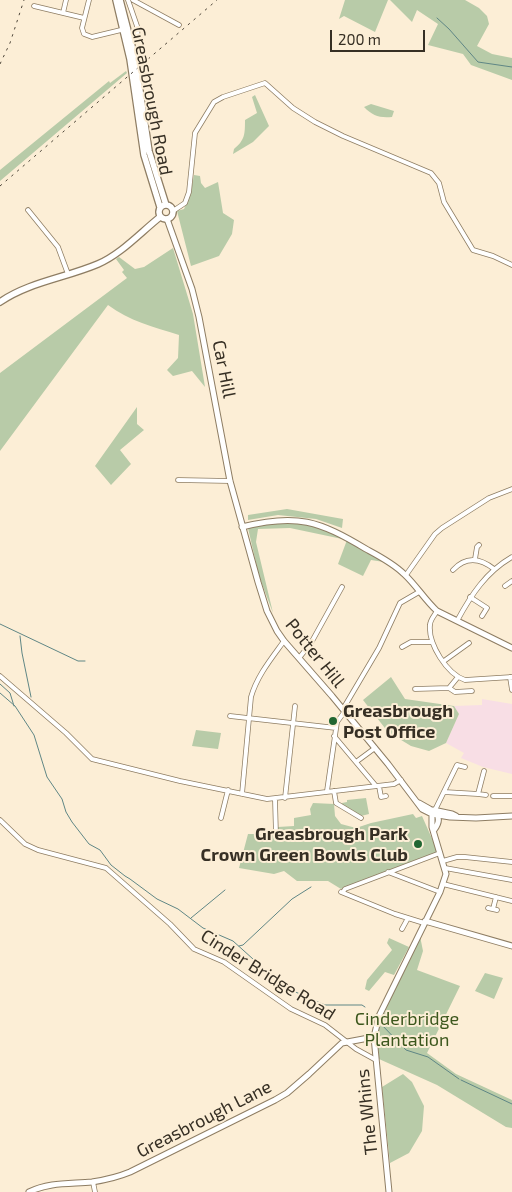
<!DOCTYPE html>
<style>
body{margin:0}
#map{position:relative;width:512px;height:1192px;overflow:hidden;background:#fceed6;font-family:"Exo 2",sans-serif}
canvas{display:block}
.scale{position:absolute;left:330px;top:30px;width:95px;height:22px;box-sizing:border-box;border:2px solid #362f24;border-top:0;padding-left:6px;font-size:15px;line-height:18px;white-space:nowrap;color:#362f24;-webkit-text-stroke:4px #fceed6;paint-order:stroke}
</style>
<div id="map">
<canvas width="512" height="1192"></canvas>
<div class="scale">200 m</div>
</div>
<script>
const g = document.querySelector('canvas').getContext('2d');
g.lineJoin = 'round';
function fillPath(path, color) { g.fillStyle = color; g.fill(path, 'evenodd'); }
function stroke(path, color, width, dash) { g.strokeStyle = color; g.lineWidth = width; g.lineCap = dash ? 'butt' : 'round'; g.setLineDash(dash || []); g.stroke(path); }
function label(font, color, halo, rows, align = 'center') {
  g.font = font + ' "Exo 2",sans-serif'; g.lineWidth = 4; g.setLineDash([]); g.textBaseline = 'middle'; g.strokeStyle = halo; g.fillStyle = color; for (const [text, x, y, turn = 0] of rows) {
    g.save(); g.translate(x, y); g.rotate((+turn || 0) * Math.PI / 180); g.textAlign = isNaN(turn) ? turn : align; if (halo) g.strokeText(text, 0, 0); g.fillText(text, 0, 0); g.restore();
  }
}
const education = new Path2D(`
 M482,699L512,704V774L483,767L461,758L464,753L446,743L459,714L454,706L482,705Z`);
const green = new Path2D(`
 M345,0H388L375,32L344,16L339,19Z
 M390,0H465L479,8L487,16L489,24L477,46L492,54L512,58V80L471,65L463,54L428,45L438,24L417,10L412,22Z
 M126,71L127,73L0,181V170L109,81L110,83Z
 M255,95L269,126L253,142L233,154L234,149C245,140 245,134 245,120L257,113L252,97Z
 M371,104L394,111L392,117C379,118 373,116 364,107Z
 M194,175L200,176L201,183L205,188L218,182L223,213L234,220L232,234L219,256L191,266L177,211L184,209L190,195Z
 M173,248L193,314L205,387L192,371L173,376L167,370L178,358L179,335C154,327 129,321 108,305L0,451V373L127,278L122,272L124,270L116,259L119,257L135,269L144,267Z
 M137,407V424L144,430L120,450L131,464L111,485L95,466Z
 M287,509L343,519L342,528L316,519L278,515L248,520V515Z
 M278,521L316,525L348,541L384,562L371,560L363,576L338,564L347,540L290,528L258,529L256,542L273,613L259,576L248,528Z
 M391,677L405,699L454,706L459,714L446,743L429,751L411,746L388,732L363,700Z
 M196,730L221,733L218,749L192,746Z
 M366,798L369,814L361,816L342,805V803L347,802V800Z
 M313,803L334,804L335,816L341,824L356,828L371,823L413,814L416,818L422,816L437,850L435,854L341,889L328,881H297L284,871L274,874L239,868L248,834H275L278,827L294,826V818L311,815L310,809Z
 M420,936L423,951L417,970L460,986L427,1053L456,1074L512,1100V1128L506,1127L437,1085L379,1059L375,1036L394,989Z
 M389,938L409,947L394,975L385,972L369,991L365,989L367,980L392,950L387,943Z
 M485,973L503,978L494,999L475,991Z
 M403,1074L412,1082L424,1106L422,1131L409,1153L390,1163L382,1087Z`);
const stream = new Path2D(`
 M437,18L449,29L478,62L512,67
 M0,624L78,661H85
 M20,636L22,653L31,697
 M0,684L10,693L14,706
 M0,693L15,706L34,735L47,777L62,799L66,812L72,822L89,844L100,850L111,865L125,876L130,879L157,899L178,909L203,928L233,941L273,977L291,990L325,1005H362L365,1007
 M191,918L225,890
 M239,946L243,945L292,899L311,887
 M380,1023L406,1050L428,1057L459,1079
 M461,1080L512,1104`);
const street = new Path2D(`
 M89,0L82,28L84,34L92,37L125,29
 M128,0L137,26L138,40
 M133,0L179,25
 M34,6L84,18
 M63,13L66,0
 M28,210L58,247L68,274
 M173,211L185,203L189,192L195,133L214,102L223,97L265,83L293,108L315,122L343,136L431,173L439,183L444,202L473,250L493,256L512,265
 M178,480L230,481
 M475,559L477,547L479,545
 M453,570C466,556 480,558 494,569
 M406,575L435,534L442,528L489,498L512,489
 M505,586L512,581
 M470,597L487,608L482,616
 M437,611C434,616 430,620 430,625C428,644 447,674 465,680L512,677
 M457,621C471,595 486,572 512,557
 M402,647L411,642H432
 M299,658L311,643L342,587
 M444,661L469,643
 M0,676L66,733L92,759L180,781L267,799L394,784L401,780
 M510,677L512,690
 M449,688L455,692L472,691
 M415,689L449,688L458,677
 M343,709L379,648L400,603L419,592
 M230,716L336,728
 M334,736L376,786
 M356,762L375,748
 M379,786L381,797L386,796
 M327,791L337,722L345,711
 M334,791L336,803L361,818
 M444,792L478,794L484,771
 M242,794L251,697C257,676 271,659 284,641
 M478,794L486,795
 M493,796H512
 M285,798L295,706
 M275,799L276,835
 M435,810L457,765L465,767
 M221,818L228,790
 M0,820L25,844L38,850L106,868L170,924L194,949L224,962L291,1009L325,1025L356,1049L376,1060
 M443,861L457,857H465L512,862
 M445,868L512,880
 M388,872L440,892
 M443,884L512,901
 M341,892L395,914L424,923
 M343,892L345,889L440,853
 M488,908L497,910
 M493,909L496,897
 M402,929L408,918
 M93,1182L95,1192`);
const secondary = new Path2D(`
 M167,219L192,289L199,317L230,481L258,582L267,611L277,631L284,641L332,696L388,764L422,809L432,814L450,817L476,818L512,816
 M242,527C297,513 319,521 366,549C379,556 393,563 404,574C416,585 425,600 437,611L512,648
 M419,803C431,810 446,814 434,830
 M433,810L452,814L456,816
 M425,921L512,946
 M29,1192C49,1182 70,1184 92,1182C105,1180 118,1177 130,1172L275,1100L287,1093L309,1074L342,1043L374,1037
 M389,1192L374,1037L379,1016L440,892L446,874L432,827V814`);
const primary = new Path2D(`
 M116,0L130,59L144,155L160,207
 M120,0L135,58L149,151L166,205
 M159 212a7 7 0 1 1 14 0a7 7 0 1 1-14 0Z
 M0,302C29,282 65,278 98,264C121,254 140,233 160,217`);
const rail = new Path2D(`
 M0,64L10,43L24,0
 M0,186L217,0`);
const markers = [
 [333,721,5,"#216632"],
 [418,844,5,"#216632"]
];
const streetNames = [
 ["Greasbrough Road",152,101,79],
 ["Car Hill",224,369,79],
 ["Potter Hill",315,653,51],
 ["Cinder Bridge Road",268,975,32],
 ["The Whins",367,1112,-96],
 ["Greasbrough Lane",204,1119,-27]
];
const poiNames = [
 ["Greasbrough",343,711],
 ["Post Office",343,732],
 ["Greasbrough Park",408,834,"right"],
 ["Crown Green Bowls Club",408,855,"right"]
];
const parkNames = [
 ["Cinderbridge",407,1019],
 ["Plantation",407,1040]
];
fillPath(education, '#f8dee5');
fillPath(green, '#b8cba8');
stroke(stream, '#5f8685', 1);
stroke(street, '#8e7d63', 5.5);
stroke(secondary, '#8e7d63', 7);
stroke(primary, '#8e7d63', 8);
stroke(street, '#fff', 4);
stroke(secondary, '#fff', 5);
stroke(primary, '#fff', 5.5);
stroke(rail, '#4f473a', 1, [2.5, 5]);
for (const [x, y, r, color] of markers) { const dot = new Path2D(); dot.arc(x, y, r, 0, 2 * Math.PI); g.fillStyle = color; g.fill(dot); stroke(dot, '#fceed6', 2); }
label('18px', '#362f24', '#fceed6', streetNames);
label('bold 18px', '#362f24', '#fceed6', poiNames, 'left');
label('18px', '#3c571d', '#fceed6', parkNames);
</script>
